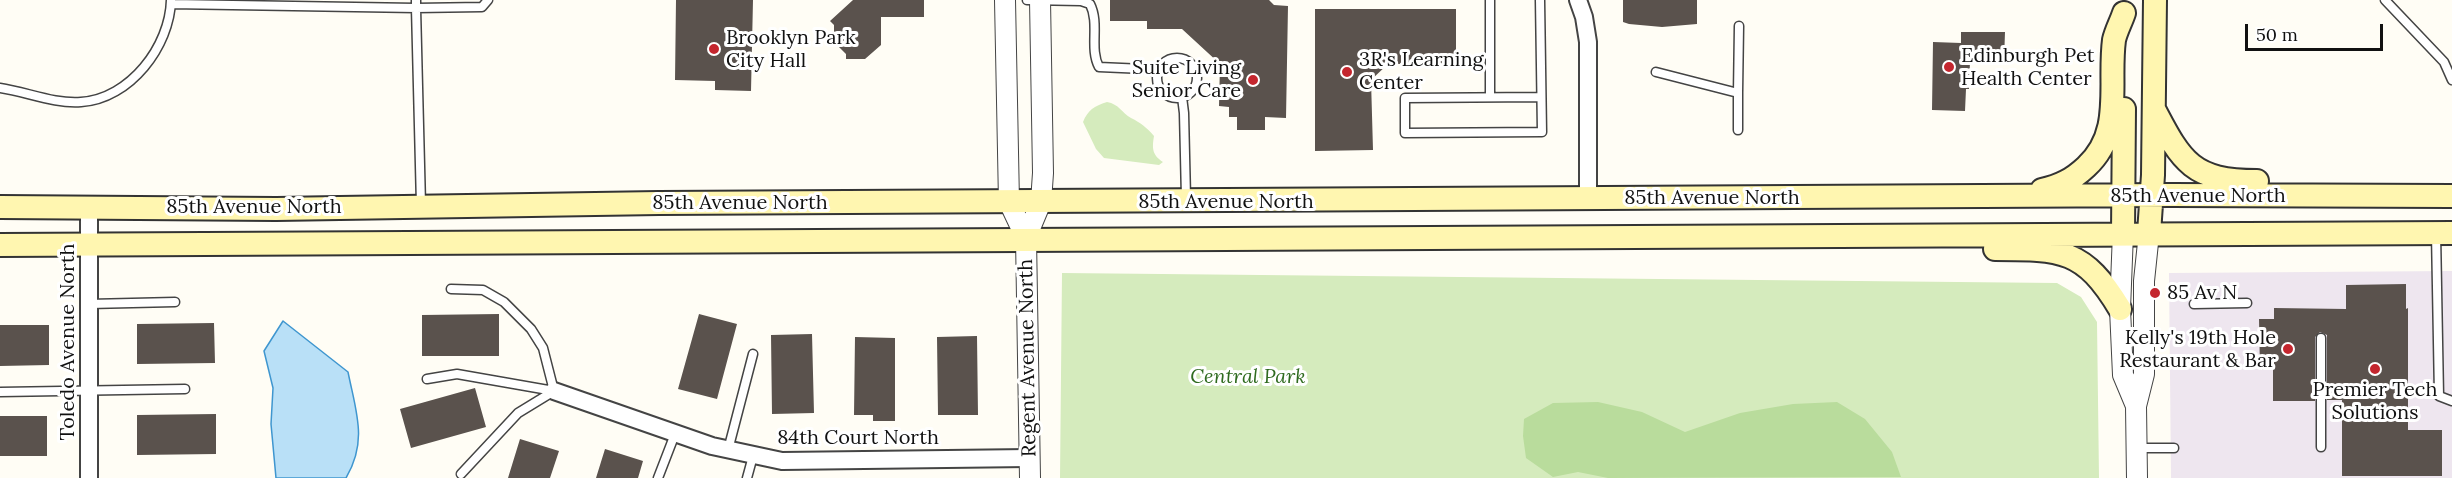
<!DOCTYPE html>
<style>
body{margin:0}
#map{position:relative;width:2452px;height:478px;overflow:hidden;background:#fffdf5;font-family:Lora,serif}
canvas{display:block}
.scale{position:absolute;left:2245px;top:24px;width:138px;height:27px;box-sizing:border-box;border:3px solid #111;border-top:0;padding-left:8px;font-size:18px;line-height:21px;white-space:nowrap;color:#111;-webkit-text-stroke:4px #fff;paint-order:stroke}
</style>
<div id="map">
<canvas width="2452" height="478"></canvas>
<div class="scale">50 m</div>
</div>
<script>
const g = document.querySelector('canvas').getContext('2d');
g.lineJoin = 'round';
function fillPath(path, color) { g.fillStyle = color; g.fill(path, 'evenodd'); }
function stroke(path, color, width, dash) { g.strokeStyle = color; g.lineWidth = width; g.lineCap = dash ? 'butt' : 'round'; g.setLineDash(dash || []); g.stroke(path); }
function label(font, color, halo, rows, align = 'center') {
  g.font = font + ' Lora,serif'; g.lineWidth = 6; g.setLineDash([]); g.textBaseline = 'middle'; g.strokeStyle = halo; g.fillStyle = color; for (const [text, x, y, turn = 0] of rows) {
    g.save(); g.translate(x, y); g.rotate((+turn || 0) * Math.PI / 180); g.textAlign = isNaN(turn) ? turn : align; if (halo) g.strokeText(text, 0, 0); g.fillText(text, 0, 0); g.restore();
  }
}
const industrial = new Path2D(`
 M2452,271V478H2171L2169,273Z`);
const green = new Path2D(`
 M1107,102C1119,104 1122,113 1131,118C1141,123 1146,127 1154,136C1152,148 1152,155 1163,162L1159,165L1104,158L1096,149L1083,122C1088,110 1094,106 1107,102Z
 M1062,273L2057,283L2081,297L2097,322L2099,478H1060Z`);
const forest = new Path2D(`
 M1598,402L1642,412L1685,432L1740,413L1793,404L1837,402L1865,419L1892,452L1901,477L1608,478L1578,472L1553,477L1526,458L1523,436L1524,419L1553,403Z`);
const water = new Path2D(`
 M283,321L348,372C356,412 368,441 346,478H276L271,424L273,388L264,351Z`);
const building = new Path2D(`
 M676,0H753L751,91L715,90V81L675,80Z
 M853,0H924V17H881V45L865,59H846V54L834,42V25L830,21Z
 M1110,0H1269L1274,5L1288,6L1286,118L1265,117V130H1237V117H1229V107L1219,106L1220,64L1182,29H1147V21H1110Z
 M1623,0H1697V24L1662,27L1629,24L1623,22Z
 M1315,9H1456V64H1388L1371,80L1373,150L1315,151Z
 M1961,32H2005L2004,61H1970L1969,89H1966L1965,111L1932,110L1933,42L1961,43Z
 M2406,284V309L2408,308V430H2442V476H2342V400H2327V335L2320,332L2315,337V401H2273V368L2260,370L2259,319H2274V308L2346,309V285Z
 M499,314V356H422V315Z
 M699,314L737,324L717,399L678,389Z
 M214,323L215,363L137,364V324Z
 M0,325H49V365L0,366Z
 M812,334L814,413L772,414L771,335Z
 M977,336L978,415H938L937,337Z
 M855,337L895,338V421H873V415H854Z
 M475,388L486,427L411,448L400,409Z
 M216,414V454L137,455V415Z
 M0,416H47V456H0Z
 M520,439L559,451L550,478H508Z
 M605,449L643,461L638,478H596Z`);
const service = new Path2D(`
 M1027,0L1081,1L1090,4C1100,24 1089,48 1099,67L1144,69L1158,73
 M1490,0V97
 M1540,0L1542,132L1405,133V98L1541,97
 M2385,0L2444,62L2452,80
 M171,4L416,8V0
 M1157 78a20 20 0 1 1 40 0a20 20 0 1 1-40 0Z
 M1656,72L1738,93V130
 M0,88C27,92 54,104 81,102C130,99 170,46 171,0
 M1738,93L1739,26
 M1182,97L1184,113L1186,198
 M421,205L416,8L482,7L488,0
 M2436,233L2439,396L2452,401
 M451,289L483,290L504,302L531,329L543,348L554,391
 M89,304L175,302
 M2194,304L2247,303
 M427,379L457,374L554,391
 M0,392L185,389
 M2321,447V338
 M2137,448H2174
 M728,450L753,354
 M461,474L518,413L554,391
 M658,478L675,434
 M747,478L753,456`);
const minor = new Path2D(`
 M1578,0L1584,17L1588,42V199
 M554,391L712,446L782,461L1029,458
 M89,478V207`);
const tertiary = new Path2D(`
 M1005,0L1009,202L1026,238
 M2123,233L2120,309L2123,375L2136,406
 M1030,478L1026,238L1041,202L1043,173L1040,0
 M2137,478L2136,406L2144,374V281L2149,233`);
const secondary = new Path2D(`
 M2154,109C2182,163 2193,181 2257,181
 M2042,190C2060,186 2072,180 2086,167C2124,132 2108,85 2114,40C2116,31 2121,22 2124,13
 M0,207L276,209L659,203L2171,195L2452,196
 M2123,233L2124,109
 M2149,233L2153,175L2155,0
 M0,245L2452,233
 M1995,249C2062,249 2084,249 2120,309`);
const markers = [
 [714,49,6,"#c4262e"],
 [1949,67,6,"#c4262e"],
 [1347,72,6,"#c4262e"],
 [1253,80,6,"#c4262e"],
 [2155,293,6,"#c4262e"],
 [2288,349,6,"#c4262e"],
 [2375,369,6,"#c4262e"]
];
const poiNames = [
 ["Brooklyn Park",726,38],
 ["City Hall",726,61],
 ["Edinburgh Pet",1961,56],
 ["Health Center",1961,79],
 ["3R's Learning",1359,60],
 ["Center",1359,83],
 ["Suite Living",1241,68,"right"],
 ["Senior Care",1241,91,"right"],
 ["85 Av N",2167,293],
 ["Kelly's 19th Hole",2276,338,"right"],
 ["Restaurant & Bar",2276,361,"right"],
 ["Premier Tech",2375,390,"center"],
 ["Solutions",2375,413,"center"]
];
const streetNames = [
 ["85th Avenue North",2198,196],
 ["85th Avenue North",1712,198],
 ["85th Avenue North",1226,202],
 ["85th Avenue North",740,203],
 ["85th Avenue North",254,207],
 ["Toledo Avenue North",68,342,-90],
 ["Regent Avenue North",1028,358,-91],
 ["84th Court North",858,438]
];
const parkNames = [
 ["Central Park",1248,377]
];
fillPath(industrial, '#eee6ef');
fillPath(green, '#d5ebbd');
fillPath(forest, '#b9dc9c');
fillPath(water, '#b9e0f7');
stroke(water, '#3f96cf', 1.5);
fillPath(building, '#5a524d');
stroke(service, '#444', 11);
stroke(minor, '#444', 20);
stroke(tertiary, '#444', 22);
stroke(secondary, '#333', 26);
stroke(service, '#fff', 8);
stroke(minor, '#fff', 16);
stroke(tertiary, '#fff', 20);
stroke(secondary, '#fff6b0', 22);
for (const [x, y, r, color] of markers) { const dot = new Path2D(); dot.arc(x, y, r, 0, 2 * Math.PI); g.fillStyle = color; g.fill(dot); stroke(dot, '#fff', 2); }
label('20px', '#111', '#fff', poiNames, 'left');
label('20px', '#111', '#fff', streetNames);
label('italic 20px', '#2f6b1f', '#fff', parkNames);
</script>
